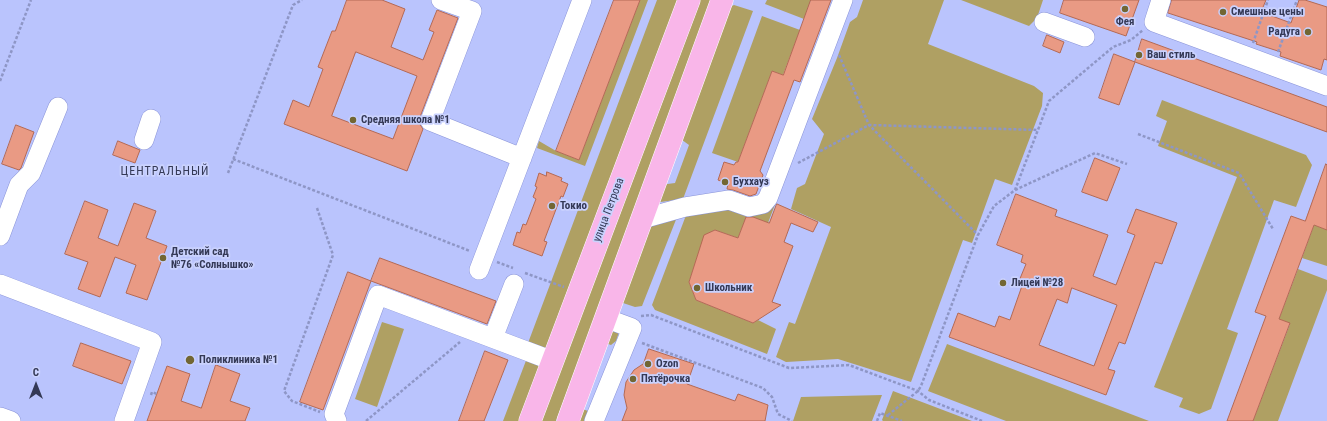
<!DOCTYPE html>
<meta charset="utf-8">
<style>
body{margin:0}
#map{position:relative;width:1327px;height:421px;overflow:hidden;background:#bac4fd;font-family:"Roboto Condensed",sans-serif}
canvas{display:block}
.north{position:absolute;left:16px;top:365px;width:40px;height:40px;-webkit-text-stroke:3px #cad2fe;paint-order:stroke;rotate:0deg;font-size:11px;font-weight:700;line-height:16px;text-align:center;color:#343956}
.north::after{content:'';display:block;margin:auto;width:14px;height:18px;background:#343956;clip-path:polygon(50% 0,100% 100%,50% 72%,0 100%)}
</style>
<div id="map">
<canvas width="1327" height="421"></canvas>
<div class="north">С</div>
</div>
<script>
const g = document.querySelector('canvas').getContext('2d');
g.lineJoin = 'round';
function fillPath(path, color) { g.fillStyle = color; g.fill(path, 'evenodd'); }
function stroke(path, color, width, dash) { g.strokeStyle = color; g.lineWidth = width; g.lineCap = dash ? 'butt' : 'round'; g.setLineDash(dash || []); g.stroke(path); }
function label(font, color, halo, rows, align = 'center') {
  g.font = font + ' "Roboto Condensed",sans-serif'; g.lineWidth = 3.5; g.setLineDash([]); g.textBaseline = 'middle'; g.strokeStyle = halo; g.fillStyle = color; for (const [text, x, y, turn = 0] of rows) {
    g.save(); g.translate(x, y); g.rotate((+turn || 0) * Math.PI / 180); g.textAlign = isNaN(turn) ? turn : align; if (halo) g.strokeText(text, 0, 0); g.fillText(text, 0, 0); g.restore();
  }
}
const green = new Path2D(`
 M640,0H648L585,166L537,148L539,141L556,151L579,160Z
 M657,0H683L551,348H543L528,343Z
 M698,0H714L556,421H540Z
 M767,0H811L804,19L765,4Z
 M863,0H944L928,44L1034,86L1043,93L1042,106L1012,185L995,179L972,243L963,240L911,382L838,359L786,362L776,357L789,322L795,324L831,227L791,209L797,188L805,184L824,134L812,119L837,58L850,22L857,17Z
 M961,0H1043L1037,18L1029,26Z
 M734,5L753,11L683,199L653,203L660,185L675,183L689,145L678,137L727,8Z
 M762,16L800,30L783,75L772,71L738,162L712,153Z
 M1162,100L1306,155L1312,165L1296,207L1274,200L1227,329L1238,333L1211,409L1199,414L1179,407L1183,398L1154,387L1237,177L1158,146L1167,121L1156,116Z
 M776,202L768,223L747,215L738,238L715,230L705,235L689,282L696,300L753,323L758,320L776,329L767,354L655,310L652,305L688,210Z
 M679,212L642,306L635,307L617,301L647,221Z
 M1314,225L1327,230V266L1302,258Z
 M1298,269L1327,280V290L1278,421H1253L1290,324L1279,319Z
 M382,322L404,329L377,407L355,399Z
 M607,326L619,332L616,341L611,345L605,343L580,408L588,411L584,421H573Z
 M947,344L1149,421H1006L928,391Z
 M527,358L545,365L523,421H503Z
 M893,391L972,421H883L882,420Z
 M882,395L872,421H793L801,397Z`);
const building = new Path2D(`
 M347,0H382L405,9L391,47L423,60L434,32L429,30L437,10L458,18L420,117L419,123L423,129L407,171L284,124L293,100L309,107L323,69L318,67L332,31H335ZM356,52L417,76L393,139L332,116Z
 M614,0H640L579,160L556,151Z
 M811,0H831L800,82L794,80L760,171L763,175L756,194L750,196L733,190L727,189L728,184L718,180L724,162L734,165L736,162H738L772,71L783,75Z
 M1064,0H1139L1126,36L1060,13Z
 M1172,0H1266L1261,12L1291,23L1299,0H1305L1327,7V60L1324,59L1321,70L1280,56L1281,52L1256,44L1257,42L1168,13Z
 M1047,35L1064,42L1060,53L1043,46Z
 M1142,39L1327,107V132L1135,62Z
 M1114,54L1135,62L1119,105L1099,98Z
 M16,125L34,132L21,168L19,170L2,164Z
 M118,141L140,150L135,163L113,155Z
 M1095,158L1120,168L1107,201L1082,192Z
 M1326,164L1327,165V230L1314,225L1279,319L1290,323L1253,421H1227L1266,316L1255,312L1291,216L1305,221Z
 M547,172L562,178L561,181L568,184L563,197L561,196L544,241L547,242L542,256L513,245L517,232L520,233L523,224L526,225L536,199L533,197L537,187L535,186L539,173L546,176Z
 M1016,194L1057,210L1055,216L1108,235L1093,276L1116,285L1135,235L1127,232L1136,209L1177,223L1162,264L1155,262L1125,344L1119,342L1108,369L1115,371L1106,395L949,337L958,313L995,327L999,316L1010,320L1023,283L1019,281L1026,264L1021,262L1023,255L997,245ZM1072,288L1117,305L1094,366L1039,345L1057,299L1067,303Z
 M85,201L108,210L98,238L118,246L134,203L156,211L146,238L167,246L147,300L126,293L136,265L115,257L100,297L78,289L88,262L65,254Z
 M777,204L818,222L813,232L791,223L784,242L793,246L772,302L781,305L753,323L696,300L689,282L704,235L715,230L738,238L746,217H753L769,223Z
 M380,258L496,301L487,324L371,281Z
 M348,272L371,281L323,410L300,402Z
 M81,343L131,361L122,384L73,366Z
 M649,349L694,364L687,384L735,401L738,394L768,405L765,421H622L627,408L624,395L626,382L634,370L643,364Z
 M485,351L508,360L484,421H459Z
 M216,365L240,374L230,401L250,408L245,421H147L167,366L190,374L181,401L201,408Z`);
const path = new Path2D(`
 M1253,43L1268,0
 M1278,52L1297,0
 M839,55L869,125L978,235
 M0,81L31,0
 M1138,134L1239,173L1273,229
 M233,159L470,251
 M798,163L869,125L1038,130
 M228,173L293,5L302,0
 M1015,190L1095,153L1127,164
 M317,208L333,255L284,391L292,401L320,412
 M497,262L513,268
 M525,273L564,287
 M641,316L651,315L789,368L849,365L918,391L929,400L982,421
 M642,343L763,388L772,397L778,414L792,421
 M151,395L152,392L157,394
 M888,415L918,391L921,386L978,235L994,206L1015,190L1049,101L1113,47L1131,40L1143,30
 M366,421L460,342
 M877,421L880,413L902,421`);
const minor = new Path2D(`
 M441,0L472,11L430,121L522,158
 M1161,0L1154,22L1327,86
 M1044,22L1085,37
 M144,140L151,119
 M642,219L685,207L729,200L749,207L763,204L768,198L843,0
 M0,236L19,185L31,173L58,107
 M479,270L582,0
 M0,284L152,342L124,421
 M493,338L514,284
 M0,417L11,421
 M337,421L334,414L378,295L553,361
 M594,421L632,328L605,318`);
const major = new Path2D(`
 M530,421L689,0
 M568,421L722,0`);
const markers = [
 [1125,9,4,"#726633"],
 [1223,12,4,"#726633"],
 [1308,32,4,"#726633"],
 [1139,55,4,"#726633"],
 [353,120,4,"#726633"],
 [725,182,4,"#726633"],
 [552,206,4,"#726633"],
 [163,258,4,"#726633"],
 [1003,283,4,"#726633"],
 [697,288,4,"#726633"],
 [190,360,5,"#726633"],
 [648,364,4,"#726633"],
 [633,379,4,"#726633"]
];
const poiNames = [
 ["Смешные цены",1231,12],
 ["Фея",1125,22,"center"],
 ["Радуга",1300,32,"right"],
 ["Ваш стиль",1147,55],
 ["Средняя школа №1",361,120],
 ["Буххауз",733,182],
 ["Токио",560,206],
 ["Детский сад",171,252],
 ["№76 «Солнышко»",171,265],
 ["Лицей №28",1011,283],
 ["Школьник",705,288],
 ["Поликлиника №1",199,360],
 ["Ozon",656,364],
 ["Пятёрочка",641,379]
];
const streetNames = [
 ["улица Петрова",609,210,-69]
];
const neighbourhoodNames = [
 ["ЦЕНТРАЛЬНЫЙ",165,172]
];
fillPath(green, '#afa063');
fillPath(building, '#e99a84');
stroke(building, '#b46954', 1);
stroke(minor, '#8a94d8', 20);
stroke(major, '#fff', 23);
stroke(path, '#8e96c6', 2.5, [3, 2]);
stroke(minor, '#fff', 19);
stroke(major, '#f9b6e9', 22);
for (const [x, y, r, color] of markers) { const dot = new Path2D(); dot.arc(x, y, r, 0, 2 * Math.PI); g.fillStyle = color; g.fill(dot); stroke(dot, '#cad2fe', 1.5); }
label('bold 11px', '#343956', '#cad2fe', poiNames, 'left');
label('11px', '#343956', '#cad2fe', streetNames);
g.letterSpacing = '1px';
label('12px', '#343956', '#cad2fe', neighbourhoodNames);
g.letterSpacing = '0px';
</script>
